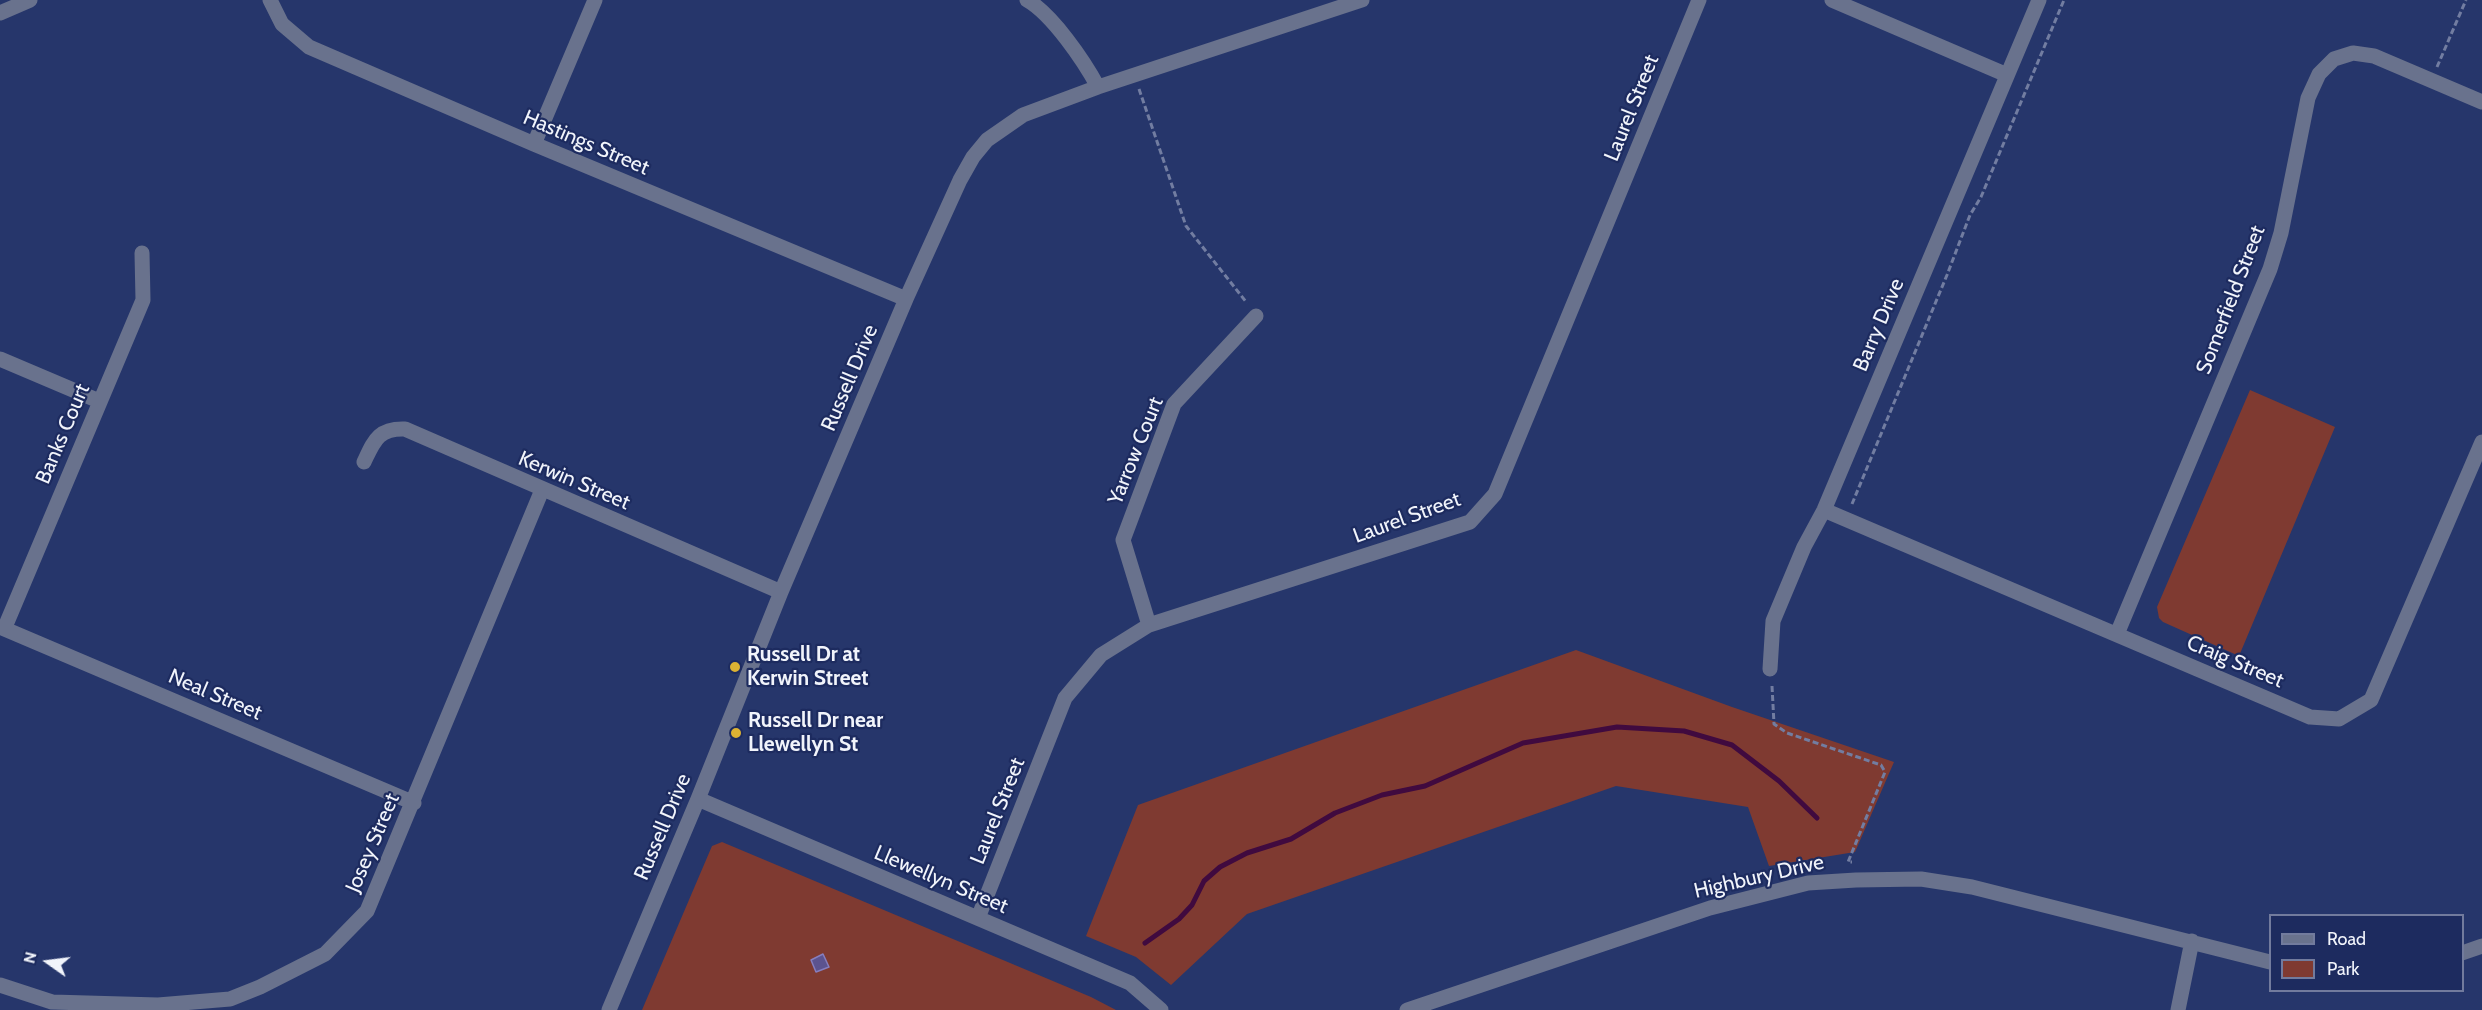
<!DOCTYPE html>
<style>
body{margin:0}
#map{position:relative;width:2482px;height:1010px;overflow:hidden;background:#26366b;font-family:Cabin,sans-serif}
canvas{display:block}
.legend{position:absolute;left:2269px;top:914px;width:195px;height:78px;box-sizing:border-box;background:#1d2b5f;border:2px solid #727b9d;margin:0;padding:8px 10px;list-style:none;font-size:18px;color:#f1f4fb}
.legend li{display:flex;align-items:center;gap:12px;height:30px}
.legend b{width:30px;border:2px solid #727b9d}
.north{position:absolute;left:18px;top:932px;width:60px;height:60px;-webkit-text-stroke:4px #1d2b5f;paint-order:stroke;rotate:284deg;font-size:16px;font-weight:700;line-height:24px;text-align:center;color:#f1f4fb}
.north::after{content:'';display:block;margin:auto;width:21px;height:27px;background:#f1f4fb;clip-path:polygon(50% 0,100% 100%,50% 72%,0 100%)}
</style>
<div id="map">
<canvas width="2482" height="1010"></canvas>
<ul class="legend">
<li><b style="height:8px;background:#69728d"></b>Road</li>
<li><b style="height:16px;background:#7f3a31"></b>Park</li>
</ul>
<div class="north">N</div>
</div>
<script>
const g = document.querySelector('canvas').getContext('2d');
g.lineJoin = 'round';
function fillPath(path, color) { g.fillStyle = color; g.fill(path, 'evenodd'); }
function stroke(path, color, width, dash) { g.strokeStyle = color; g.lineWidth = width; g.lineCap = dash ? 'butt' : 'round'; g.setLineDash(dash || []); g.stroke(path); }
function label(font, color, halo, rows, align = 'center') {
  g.font = font + ' Cabin,sans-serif'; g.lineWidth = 4.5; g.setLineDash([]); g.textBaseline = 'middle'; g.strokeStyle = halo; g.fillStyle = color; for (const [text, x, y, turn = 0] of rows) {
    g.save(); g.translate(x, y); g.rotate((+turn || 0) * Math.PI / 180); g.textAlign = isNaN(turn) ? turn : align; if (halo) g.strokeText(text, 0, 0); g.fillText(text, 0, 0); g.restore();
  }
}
const green = new Path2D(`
 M2250,390L2335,427L2239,656L2163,622L2159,618L2157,607Z
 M1576,650L1732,707L1894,762L1855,852L1769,866L1748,807L1616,786L1247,914L1171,985L1136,957L1086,936L1138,805Z
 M722,842L1091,997L1116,1010H642L712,846Z`);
const stream = new Path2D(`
 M1145,943L1179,919L1192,905L1204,881L1220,867L1247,853L1291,839L1335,813L1382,795L1425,786L1523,743L1617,727L1684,731L1732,745L1779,781L1817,818`);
const building = new Path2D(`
 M823,954L829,967L816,972L811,960Z`);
const path = new Path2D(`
 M2437,67L2466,0
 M1139,89L1186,226L1247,303
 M1852,504L1947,275L1970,215L1981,197L2064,0
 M1772,686L1774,724L1787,733L1881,765L1885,772L1848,862H1852`);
const street = new Path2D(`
 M270,0L282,24L309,47L534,144L906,299
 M1027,0C1052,14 1084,61 1098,87
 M1832,0L2007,75
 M0,13L30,0
 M534,144L595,0
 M0,359L99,401
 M364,462C374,441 378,428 405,429L781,592
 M1824,510L2310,717L2339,719L2371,700L2482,442
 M1149,625L1123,540L1174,404L1256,316
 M0,627L414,803
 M5,627L143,300L142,253
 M2117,634L2270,269L2281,233L2308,98L2319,74L2334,59L2353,53L2374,56L2482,102
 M1770,669L1773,621L1804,547L1824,510L2039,0
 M698,799L1130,983L1161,1010
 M978,918L1065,698L1101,655L1149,625L1470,522L1495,494L1699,0
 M2462,953L2482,946
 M0,985L52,1002L158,1005L230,999L260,987L325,954L367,911L542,490
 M609,1010L698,799L781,592L906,299L960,180L973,157L987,140L1023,115L1098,87L1362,0
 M1407,1010L1710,908L1808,883L1856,880L1921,879L1972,887L2270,962
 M2178,1010L2192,941`);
const markers = [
 [735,667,6,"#dcb233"],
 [736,733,6,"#dcb233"]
];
const streetNames = [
 ["Laurel Street",1632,108,-68],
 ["Hastings Street",586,143,23],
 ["Somerfield Street",2231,300,-69],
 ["Barry Drive",1879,325,-67],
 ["Russell Drive",850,378,-67],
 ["Banks Court",63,434,-67],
 ["Yarrow Court",1136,451,-68],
 ["Kerwin Street",574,481,23],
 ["Laurel Street",1407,518,-20],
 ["Craig Street",2235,662,23],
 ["Neal Street",215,695,23],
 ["Laurel Street",998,811,-68],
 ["Russell Drive",663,827,-67],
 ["Josey Street",373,843,-67],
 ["Highbury Drive",1759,877,-13],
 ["Llewellyn Street",941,880,23]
];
const poiNames = [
 ["Russell Dr at",747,655],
 ["Kerwin Street",747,679],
 ["Russell Dr near",748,721],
 ["Llewellyn St",748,745]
];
fillPath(green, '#7f3a31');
stroke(stream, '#400a3f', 5);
fillPath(building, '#5c538f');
stroke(building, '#867ebe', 1.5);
stroke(path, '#727da1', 3, [6, 3]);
stroke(street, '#69728d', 15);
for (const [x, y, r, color] of markers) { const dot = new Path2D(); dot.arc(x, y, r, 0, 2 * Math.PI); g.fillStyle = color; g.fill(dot); stroke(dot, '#1d2b5f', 2); }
label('21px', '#f1f4fb', '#1d2b5f', streetNames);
label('bold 21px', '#f1f4fb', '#1d2b5f', poiNames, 'left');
</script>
